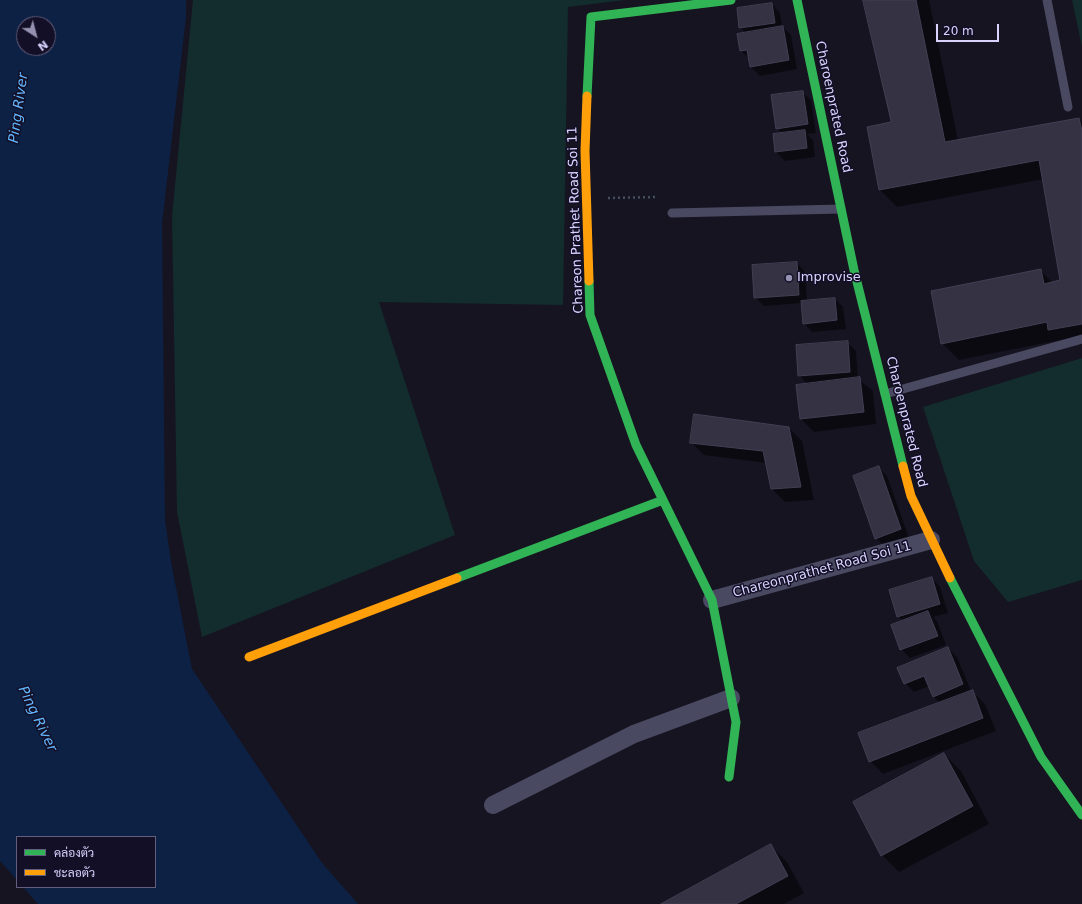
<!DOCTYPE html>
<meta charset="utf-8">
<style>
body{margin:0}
#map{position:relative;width:1082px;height:904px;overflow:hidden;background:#161421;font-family:"DejaVu Sans",Sarabun,sans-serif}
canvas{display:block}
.legend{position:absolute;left:16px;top:836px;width:140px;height:52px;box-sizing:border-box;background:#130f26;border:1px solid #625e7d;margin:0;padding:5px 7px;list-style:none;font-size:12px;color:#d9d4ff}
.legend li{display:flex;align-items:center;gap:8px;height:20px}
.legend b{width:20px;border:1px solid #625e7d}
.north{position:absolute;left:16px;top:16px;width:40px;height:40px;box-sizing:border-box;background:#130f26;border:1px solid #625e7d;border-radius:50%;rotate:144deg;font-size:11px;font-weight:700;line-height:16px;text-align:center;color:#d9d4ff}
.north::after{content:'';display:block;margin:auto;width:14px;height:18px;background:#9591b1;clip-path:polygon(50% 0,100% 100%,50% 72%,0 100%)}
.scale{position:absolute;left:936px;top:24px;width:63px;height:18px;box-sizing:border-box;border:2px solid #d9d4ff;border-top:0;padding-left:5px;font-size:12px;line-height:14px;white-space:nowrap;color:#d9d4ff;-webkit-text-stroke:3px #130f26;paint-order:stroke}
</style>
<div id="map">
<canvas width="1082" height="904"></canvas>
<ul class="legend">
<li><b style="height:5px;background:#30b455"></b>คล่องตัว</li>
<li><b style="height:5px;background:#ff9f0a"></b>ชะลอตัว</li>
</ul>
<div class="north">N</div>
<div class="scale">20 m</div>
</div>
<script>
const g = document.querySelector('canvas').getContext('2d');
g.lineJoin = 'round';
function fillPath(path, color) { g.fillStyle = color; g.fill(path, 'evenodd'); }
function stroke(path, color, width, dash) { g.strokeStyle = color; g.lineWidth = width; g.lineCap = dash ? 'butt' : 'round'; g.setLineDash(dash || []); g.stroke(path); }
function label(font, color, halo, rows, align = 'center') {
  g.font = font + ' "DejaVu Sans",sans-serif'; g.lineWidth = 3; g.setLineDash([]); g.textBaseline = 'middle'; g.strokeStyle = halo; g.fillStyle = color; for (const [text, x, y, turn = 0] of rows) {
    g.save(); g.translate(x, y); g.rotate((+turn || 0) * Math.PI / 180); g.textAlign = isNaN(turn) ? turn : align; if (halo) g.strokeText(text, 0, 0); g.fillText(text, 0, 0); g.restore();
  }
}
const green = new Path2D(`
 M193,0H625L568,7L563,305L379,302L455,535L202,637L177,512L172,216Z
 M1072,0H1082V47Z
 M1082,358V580L1008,602L974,561L923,407Z`);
const water = new Path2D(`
 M0,0H186V17L162,224L165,520L171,562L192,669L322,863L358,904H38L23,887H155V837H17V880L0,861ZM24,24H48V48H24Z`);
const shadow = new Path2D(`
 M864,0H929L958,140L1079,119L1082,122V344L1066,346L1060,340L959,360L942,343L1040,270L1053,283L1061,281L1044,179L897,207L880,190L868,128L893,122Z
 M772,4L780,13L782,26L791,35L797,69L760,76L751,67L750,59L741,51L746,33L740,27Z
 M802,92L811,100L816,133L807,134L813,140L815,157L785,161L776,152L774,135L783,134L777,128Z
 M797,263L805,272L807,301L835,299L843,307L846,329L812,332L804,323L802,303L764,306L755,297Z
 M847,342L856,351L858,379L873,391L876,424L814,432L801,419L808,385L799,375Z
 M789,428L802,441L814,500L785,502L772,489L766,463L704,455L691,442Z
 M878,468L887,476L909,538L885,547L876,538Z
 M932,578L940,587L948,613L933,617L937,621L946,645L910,658L901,649L903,621L898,616Z
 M948,648L957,657L971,691H972L985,704L996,731L883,774L870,761L940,703L933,696L929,686L914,692L905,683Z
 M944,754L961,771L989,824L899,872L882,855Z
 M770,845L787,862L804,893L784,904H663Z`);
const building = new Path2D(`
 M863,0H916L945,142L1079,118L1082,131V324L1048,330L1047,322L941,344L931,291L1041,269L1044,284L1060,280L1039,160L879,190L867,127L891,122Z
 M772,3L775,23L739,28L737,8Z
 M783,26L789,60L750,67L747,50L740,51L737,34Z
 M803,91L808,124L776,129L771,95Z
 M805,130L807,148L775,152L773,134Z
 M797,262L799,295L754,298L752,265Z
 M835,298L837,320L803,324L801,301Z
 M848,341L850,372L798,376L796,345Z
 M860,377L864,412L800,419L796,385Z
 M694,414L789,427L801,487L771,489L763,451L690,443Z
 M879,466L901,529L875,539L853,476Z
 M932,577L940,604L897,617L889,590Z
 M928,611L938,636L900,650L891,625Z
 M948,647L963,684L933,697L924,676L904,684L897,668Z
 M973,690L983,718L869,762L858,733Z
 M944,753L973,806L881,856L853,802Z
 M771,844L788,876L736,904H661Z`);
const path = new Path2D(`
 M608,198L658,197`);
const lane = new Path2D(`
 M1047,0L1068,107
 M672,213L841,209
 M885,394L1082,339`);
const street = new Path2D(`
 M712,600L931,540
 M493,805L634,734L731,698`);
const fast = new Path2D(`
 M797,0L854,270L903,466
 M587,96L591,17L731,0
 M589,281L590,315L636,445L712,600L736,722L729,777
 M457,578L663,500
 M950,578L1041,757L1082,815`);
const slow = new Path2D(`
 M587,96L585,151L589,281
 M903,466L911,496L950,578
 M249,657L457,578`);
const markers = [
 [789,278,4,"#9591b1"]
];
const streetNames = [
 ["Charoenprated Road",833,107,78],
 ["Chareon Prathet Road Soi 11",576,220,-92],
 ["Charoenprated Road",906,422,76],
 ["Chareonprathet Road Soi 11",822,570,-15]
];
const poiNames = [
 ["Improvise",797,278]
];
const waterNames = [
 ["Ping River",19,108,-82],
 ["Ping River",37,719,64]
];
fillPath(green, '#132c2d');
fillPath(water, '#0d2144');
fillPath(shadow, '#0007');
fillPath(building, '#343243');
stroke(building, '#433f54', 1);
stroke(path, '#44505f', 2.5, [2, 3]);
stroke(lane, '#4a4962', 9);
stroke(street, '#4a4962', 18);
stroke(fast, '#30b455', 9);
stroke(slow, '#ff9f0a', 9);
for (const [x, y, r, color] of markers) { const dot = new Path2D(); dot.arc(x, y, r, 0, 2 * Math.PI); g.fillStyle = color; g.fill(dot); stroke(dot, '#130f26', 1.5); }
label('13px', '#d9d4ff', '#130f26', streetNames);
label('13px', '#d9d4ff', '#130f26', poiNames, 'left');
label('italic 14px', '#62b6ff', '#130f26', waterNames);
</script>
